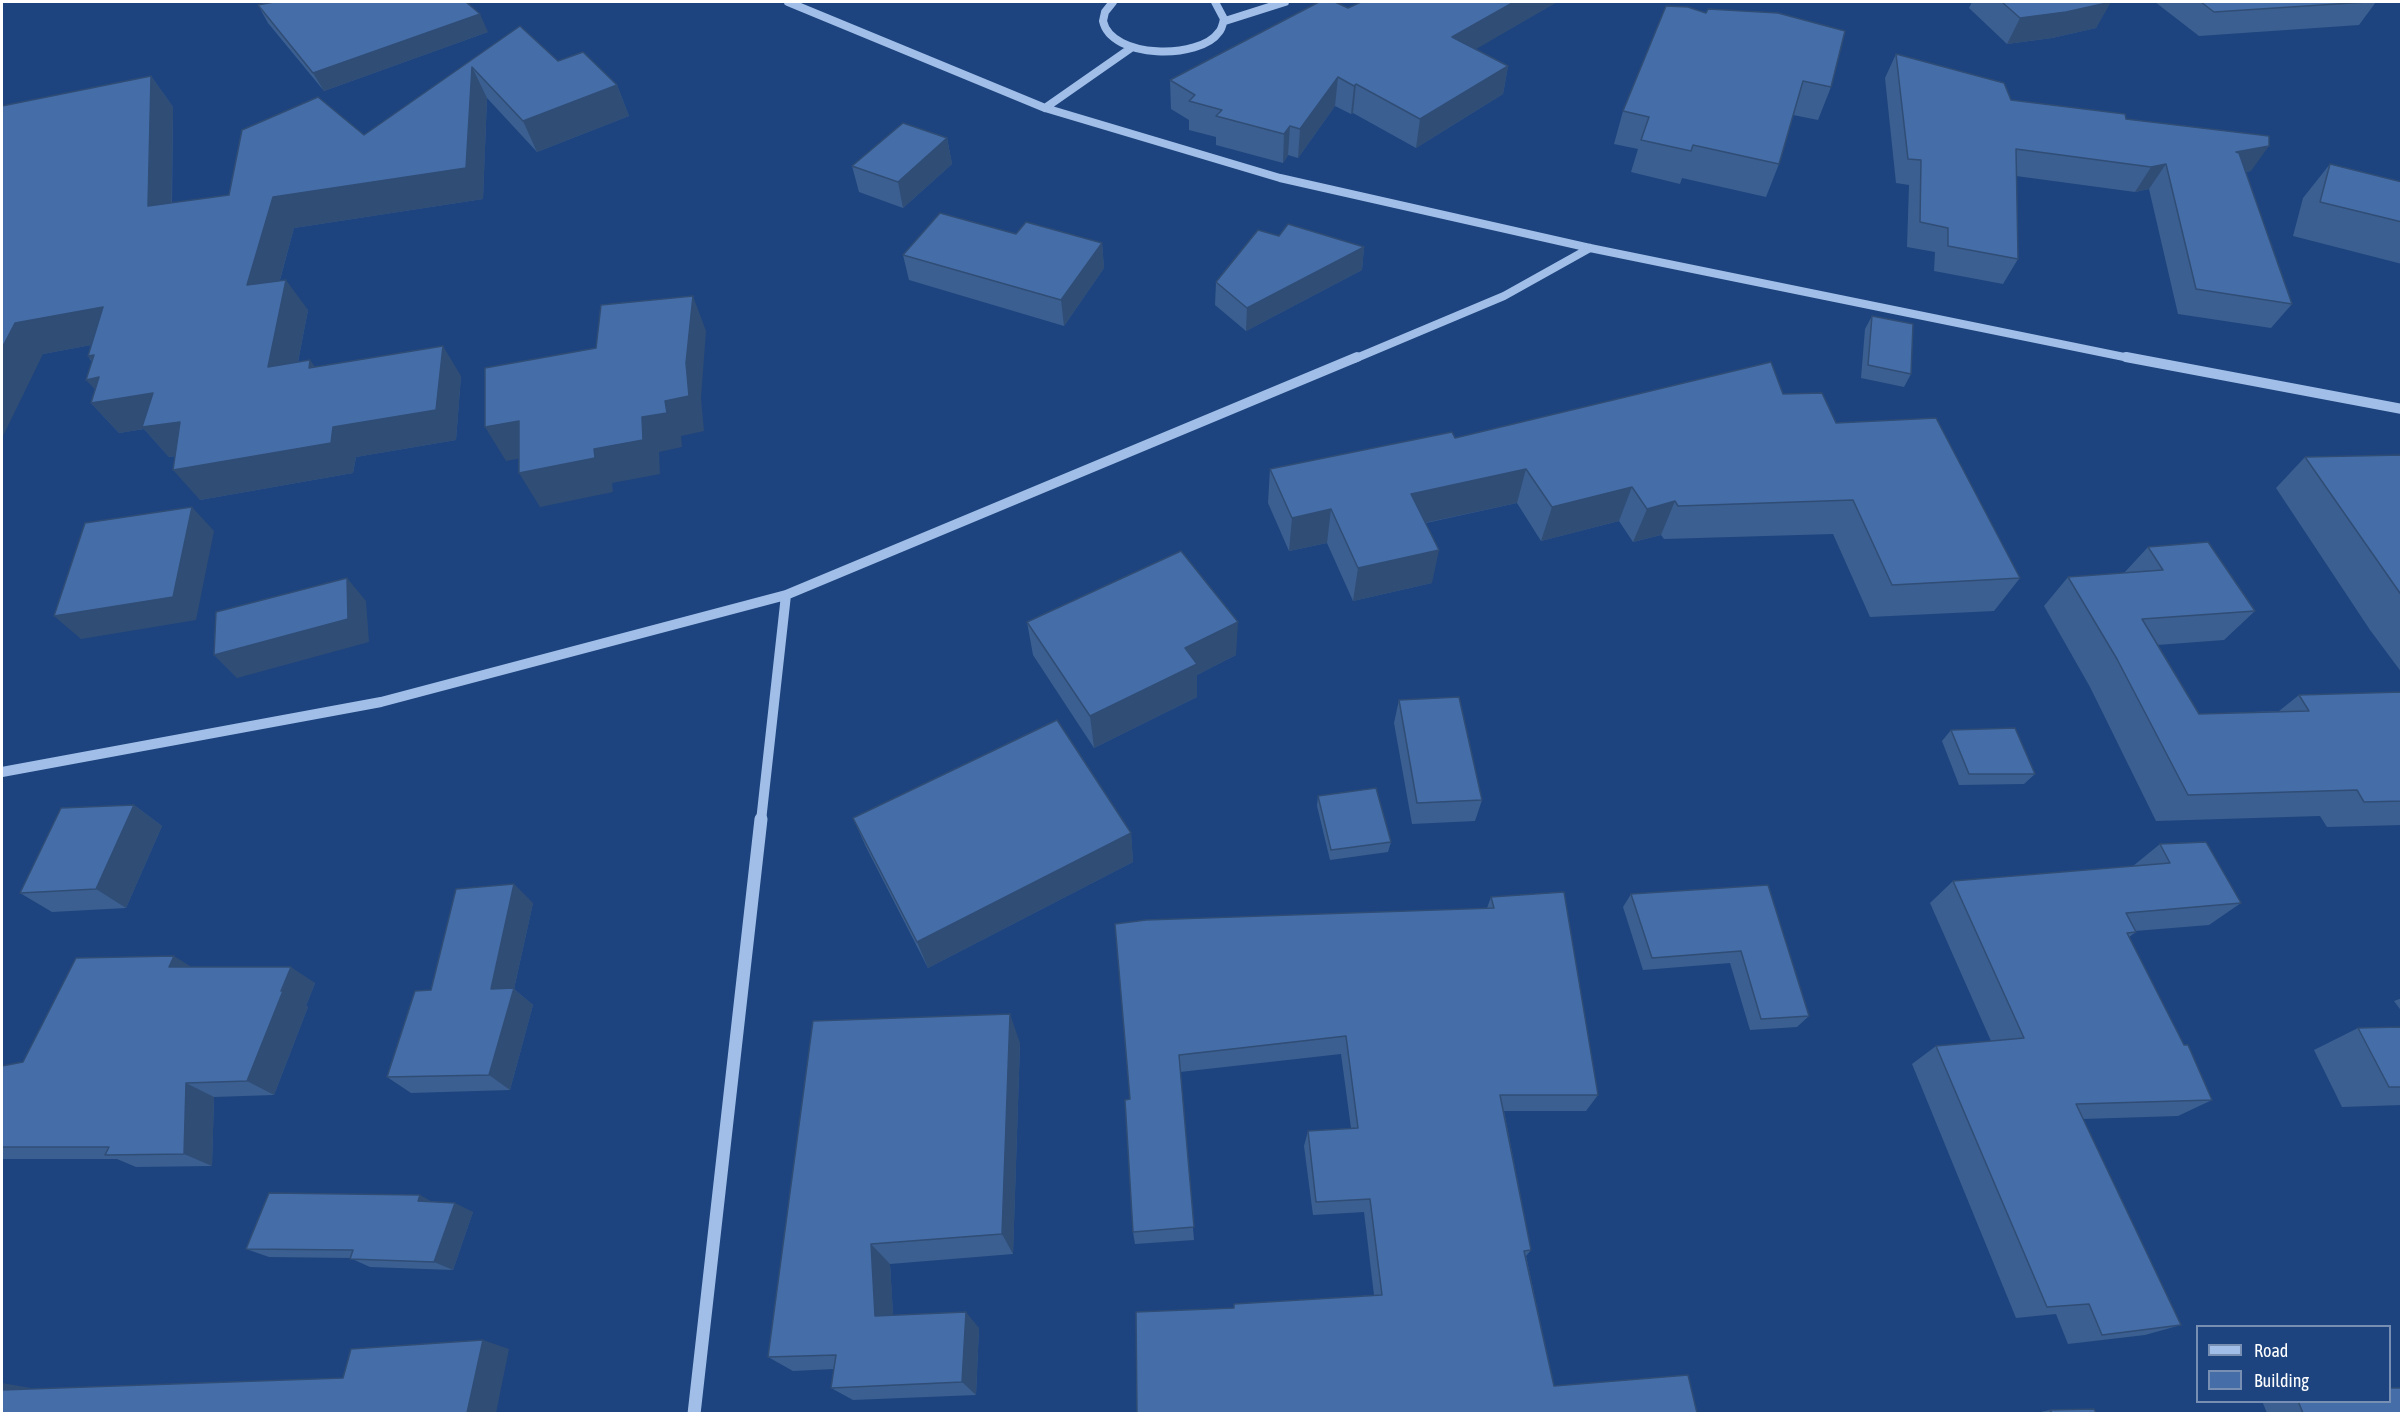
<!DOCTYPE html>
<style>
body{margin:0}
#map{position:relative;width:2403px;height:1415px;overflow:hidden;background:#1d447e;font-family:"Asap Condensed",sans-serif}
canvas{display:block}
.frame{position:absolute;inset:0;border:3px solid #fff;pointer-events:none}
.legend{position:absolute;left:2196px;top:1325px;width:195px;height:78px;box-sizing:border-box;background:#1d447e;border:2px solid #778fb2;margin:0;padding:8px 10px;list-style:none;font-size:18px;color:#fff}
.legend li{display:flex;align-items:center;gap:12px;height:30px}
.legend b{width:30px;border:2px solid #778fb2}
</style>
<div id="map">
<canvas width="2403" height="1415"></canvas>
<div class="frame"></div>
<ul class="legend">
<li><b style="height:8px;background:#a0bee8"></b>Road</li>
<li><b style="height:16px;background:#456ea8"></b>Building</li>
</ul>
</div>
<script>
const g = document.querySelector('canvas').getContext('2d');
g.lineJoin = 'round';
function stroke(path, color, width, dash) { g.strokeStyle = color; g.lineWidth = width; g.lineCap = dash ? 'butt' : 'round'; g.setLineDash(dash || []); g.stroke(path); }
function fillPath(path, color) { g.fillStyle = color; g.fill(path, 'evenodd'); }
const minorFar2 = new Path2D(`
 M788,2L1045,108L1280,178L1590,248L2134,359
 M1113,2L1105,12L1103,21C1111,59 1200,60 1219,32C1222,29 1223,23 1224,19L1215,2
 M1225,21L1285,2
 M1045,108L1131,48
 M1354,359L1504,296L1590,248`);
const minorFar1 = new Path2D(`
 M2126,357L2402,409
 M2,772L381,702L786,595L1357,357
 M761,821L786,595`);
const minor = new Path2D(`
 M694,1414L761,819`);
const wall = new Path2D(`
 M1361,2H1557L1475,49L1508,66L1503,94L1416,148L1353,113L1351,114L1335,106L1298,158L1288,155L1283,163L1216,145V137L1189,130V120L1171,109L1170,80L1348,8Z
 M1972,2H2110L2096,28L2052,38L2007,44L1969,8Z
 M2155,2H2376L2359,25L2199,36Z
 M258,5L488,32L324,91L268,23Z
 M1666,6L1831,87L1818,120L1793,115L1779,164L1766,197L1682,178L1680,184L1631,172L1638,149L1614,144L1623,111Z
 M520,26L558,61L617,85L629,116L537,152L487,98L483,199L294,228L280,280L308,310L298,362L315,367L461,376L456,440L356,457L353,473L200,500L175,456L169,457L144,429L119,433L91,403L95,389L92,362L88,356L91,345L43,354L151,76L173,107L172,203L229,195L364,135Z
 M1896,54L2011,100L2126,119L2251,171L2245,172L2292,304L2271,328L2178,314L2149,189L2135,192L2016,176L2018,259L2003,284L1934,271L1935,252L1907,247L1909,185L1896,183L1885,78Z
 M947,138L952,164L903,208L859,192L852,166Z
 M2330,164L2402,182V264L2293,236L2303,198Z
 M1016,234L1102,243L1104,268L1064,326L909,280L903,255Z
 M1279,236L1364,247L1362,270L1246,331L1215,305L1216,282Z
 M1872,316L1911,374L1904,387L1861,378L1865,329Z
 M1783,394L1836,423L2020,578L1994,611L1870,617L1833,534L1664,539L1661,535L1633,542L1619,521L1541,541L1517,503L1426,523L1432,583L1353,601L1327,543L1289,551L1268,503L1270,469L1455,438Z
 M2402,455V673L2370,630L2276,488L2305,457Z
 M2148,547L2255,611L2224,640L2157,645L2199,714L2279,711L2299,695L2402,692V825L2327,827L2320,816L2156,821L2090,687L2044,606L2068,577L2124,573Z
 M1027,622L1236,655L1197,675V697L1094,748L1033,655Z
 M1399,700L1482,800L1475,821L1412,824L1394,723Z
 M1951,730L2035,774L2024,784L1959,785L1942,741Z
 M1318,796L1391,842L1388,852L1330,860L1317,806Z
 M134,805L162,826L126,908L52,912L20,893Z
 M853,818L1131,833L1133,862L928,968L866,847Z
 M2160,844L2241,903L2209,925L2135,931L2136,932L2129,937L2212,1100L2178,1116L2083,1119L2181,1325L2145,1335L2068,1344L2056,1314L2016,1318L1912,1064L1936,1046L1991,1041L1930,903L1953,881L2133,866Z
 M1768,885L1809,1016L1797,1027L1750,1030L1730,963L1643,970L1623,907L1631,894Z
 M1491,897L1598,1095L1586,1111H1504L1531,1250L1526,1256L1554,1386L1697,1413H1137L1234,1308V1304L1374,1295L1364,1212L1313,1215L1304,1146L1308,1131L1351,1128L1341,1054L1180,1072L1194,1240L1135,1244L1133,1232L1130,1099L1115,924L1487,908Z
 M533,903L514,989L533,1005L510,1090L411,1093L387,1077L431,990Z
 M191,967L315,983L306,1006L308,1007L274,1095L214,1097L212,1166L136,1167L117,1159H2V1066L23,1062Z
 M2402,998V1012L2394,1001Z
 M2402,1027V1105L2342,1107L2314,1050L2358,1028Z
 M1020,1043L1013,1254L890,1264L893,1315L979,1328L976,1395L853,1400L831,1388L834,1369L793,1371L768,1357Z
 M433,1202L473,1212L453,1270L370,1267L350,1258L269,1257L246,1249Z
 M2262,1401H2390L2402,1413H2267Z
 M2050,1410L2096,1413H2036Z`);
const shadedWall = new Path2D(`
 M1514,2H1557L1447,66L1452,37Z
 M2111,2L2096,28L2052,38L2007,44L2020,18Z
 M480,14L488,32L324,91L313,73Z
 M1508,66L1503,94L1416,148L1420,119Z
 M472,67L487,98L483,199L294,228L270,316L247,285L273,197Z
 M151,76L173,107L171,237L148,206Z
 M1338,77L1335,106L1298,158L1300,129Z
 M1356,84L1353,113L1351,114L1354,86Z
 M617,85L629,116L537,152L523,121Z
 M1290,126L1288,155L1283,163L1284,134Z
 M947,138L952,164L903,208L898,182Z
 M2269,146L2251,171L2218,177L2236,152Z
 M2166,164L2149,189L2135,192L2151,167Z
 M1102,243L1104,268L1064,326L1061,300Z
 M1364,247L1362,270L1246,331L1247,308Z
 M286,280L308,310L291,397L268,367Z
 M693,296L706,331L701,398L704,431L681,436L682,447L659,452L660,474L612,483L613,492L540,507L519,473L594,449L665,401L686,363Z
 M103,307L129,338L43,354L2,438V348L15,323Z
 M443,346L461,376L456,440L356,457L353,473L200,500L173,470L333,427Z
 M94,355L115,387L88,356Z
 M310,360L332,390L309,368Z
 M99,377L153,393L180,422L206,452L169,457L144,429L119,433L91,403L106,401L86,380Z
 M519,421L538,455L506,461L485,427Z
 M1526,469L1517,503L1405,527L1411,494Z
 M1632,487L1619,521L1541,541L1552,507Z
 M1675,501L1661,535L1633,542L1647,509Z
 M192,507L214,531L196,620L81,639L54,616Z
 M1331,509L1327,543L1289,551L1292,518Z
 M1439,550L1432,583L1353,601L1358,568Z
 M347,578L366,601L369,642L237,678L214,655Z
 M1238,622L1236,655L1197,675V697L1094,748L1090,716L1185,648Z
 M134,805L162,826L126,908L96,889Z
 M1131,833L1133,862L928,968L917,942Z
 M514,884L533,903L514,989L533,1005L510,1090L489,1075L491,989Z
 M174,956L201,973L169,967Z
 M291,967L315,983L306,1006L308,1007L274,1095L247,1081Z
 M1010,1014L1020,1043L1013,1254L1002,1234Z
 M186,1083L214,1097L212,1166L184,1154Z
 M420,1195L438,1205L418,1201Z
 M455,1203L473,1212L453,1270L434,1262Z
 M871,1244L890,1264L894,1331L875,1316Z
 M966,1312L979,1328L976,1395L962,1382Z
 M483,1340L509,1349L496,1413H467Z
 M2,1383L31,1388L27,1399L2,1395Z`);
const building = new Path2D(`
 M274,2H466L480,14L313,73L258,5Z
 M1319,2H1335L1348,8L1361,2H1514L1452,37L1508,66L1420,119L1356,84L1354,86L1338,77L1300,129L1290,126L1284,134L1216,116L1222,110L1189,101L1195,95L1170,80Z
 M2002,2H2111L2066,12L2020,18Z
 M2201,2H2367L2214,12Z
 M1666,6L1688,7L1706,13L1708,9L1778,13L1845,31L1831,87L1803,81L1779,164L1693,145L1691,151L1641,140L1649,117L1623,111Z
 M520,26L558,61L583,52L617,85L523,121L472,67L466,168L273,197L247,285L286,280L268,367L310,360L309,368L443,346L436,410L333,427L331,443L173,470L180,422L142,427L153,393L91,403L99,377L86,380L94,355L88,356L103,307L15,323L2,348V106L151,76L148,206L229,195L242,130L318,97L364,135Z
 M1896,54L2004,83L2011,100L2125,114L2126,119L2269,136V146L2236,152L2239,153L2292,304L2196,289L2166,164L2151,167L2016,149L2018,259L1948,246V228L1920,222L1921,160L1908,159Z
 M903,123L947,138L898,182L852,166Z
 M2330,164L2402,182V222L2320,202Z
 M940,213L1016,234L1026,222L1102,243L1061,300L903,255Z
 M1288,224L1364,247L1247,308L1216,282L1258,230L1279,236Z
 M693,296L686,363L689,396L665,401L667,413L642,417L643,440L594,449L595,458L519,473V421L485,427V368L596,348L601,305Z
 M1872,316L1913,324L1911,374L1868,365Z
 M1771,362L1783,394L1822,393L1836,423L1936,418L2020,578L1892,585L1853,500L1678,506L1675,501L1647,509L1632,487L1552,507L1526,469L1411,494L1439,550L1358,568L1331,509L1292,518L1270,469L1452,432L1455,438Z
 M2402,455V596L2305,457Z
 M192,507L173,597L54,616L85,523Z
 M2208,542L2255,611L2142,619L2199,714L2309,711L2299,695L2402,692V801L2364,802L2357,790L2188,795L2117,659L2068,577L2163,570L2148,547Z
 M1181,551L1238,622L1185,648L1197,664L1090,716L1027,622Z
 M347,578L348,619L214,655L216,612Z
 M1459,697L1482,800L1417,803L1399,700Z
 M1057,720L1131,833L917,942L853,818Z
 M2015,728L2035,774H1969L1951,730Z
 M1376,788L1391,842L1331,850L1318,796Z
 M134,805L96,889L20,893L61,808Z
 M2206,842L2241,903L2126,913L2136,932L2127,933L2184,1045H2188L2212,1100L2076,1104L2181,1325L2102,1335L2089,1304L2047,1307L1936,1046L2024,1038L1953,881L2170,863L2160,844Z
 M514,884L491,989L514,988L489,1075L387,1077L415,991L431,990L456,889Z
 M1768,885L1809,1016L1761,1019L1741,951L1652,958L1631,894Z
 M1564,892L1598,1095H1500L1531,1250L1524,1251L1554,1386L1688,1375L1697,1413H1137L1136,1312L1234,1308V1304L1382,1295L1370,1199L1316,1202L1308,1131L1358,1128L1346,1036L1179,1055L1194,1227L1133,1232L1125,1100L1130,1099L1115,924L1146,920L1494,908L1491,897Z
 M174,956L169,967H291L281,991H283L247,1081L186,1083L184,1154L105,1155L109,1147H2V1066L23,1062L76,958Z
 M1010,1014L1002,1234L871,1244L875,1316L966,1312L962,1382L831,1388L836,1355L768,1357L813,1021Z
 M2402,1027V1087H2389L2358,1028Z
 M269,1193L420,1195L418,1201L455,1203L434,1262L350,1259L353,1250L246,1249Z
 M483,1340L467,1413H2V1390L343,1378L351,1349Z
 M2390,1388H2402V1413H2303L2298,1401H2390Z
 M2094,1409L2096,1413H2052L2050,1410Z`);
stroke(minorFar2, '#a0bee8', 8);
stroke(minorFar1, '#a0bee8', 10);
stroke(minor, '#a0bee8', 13);
fillPath(wall, '#3b5f90');
fillPath(shadedWall, '#304d76');
fillPath(building, '#456ea8');
stroke(building, '#304d76', 1.5);
</script>
